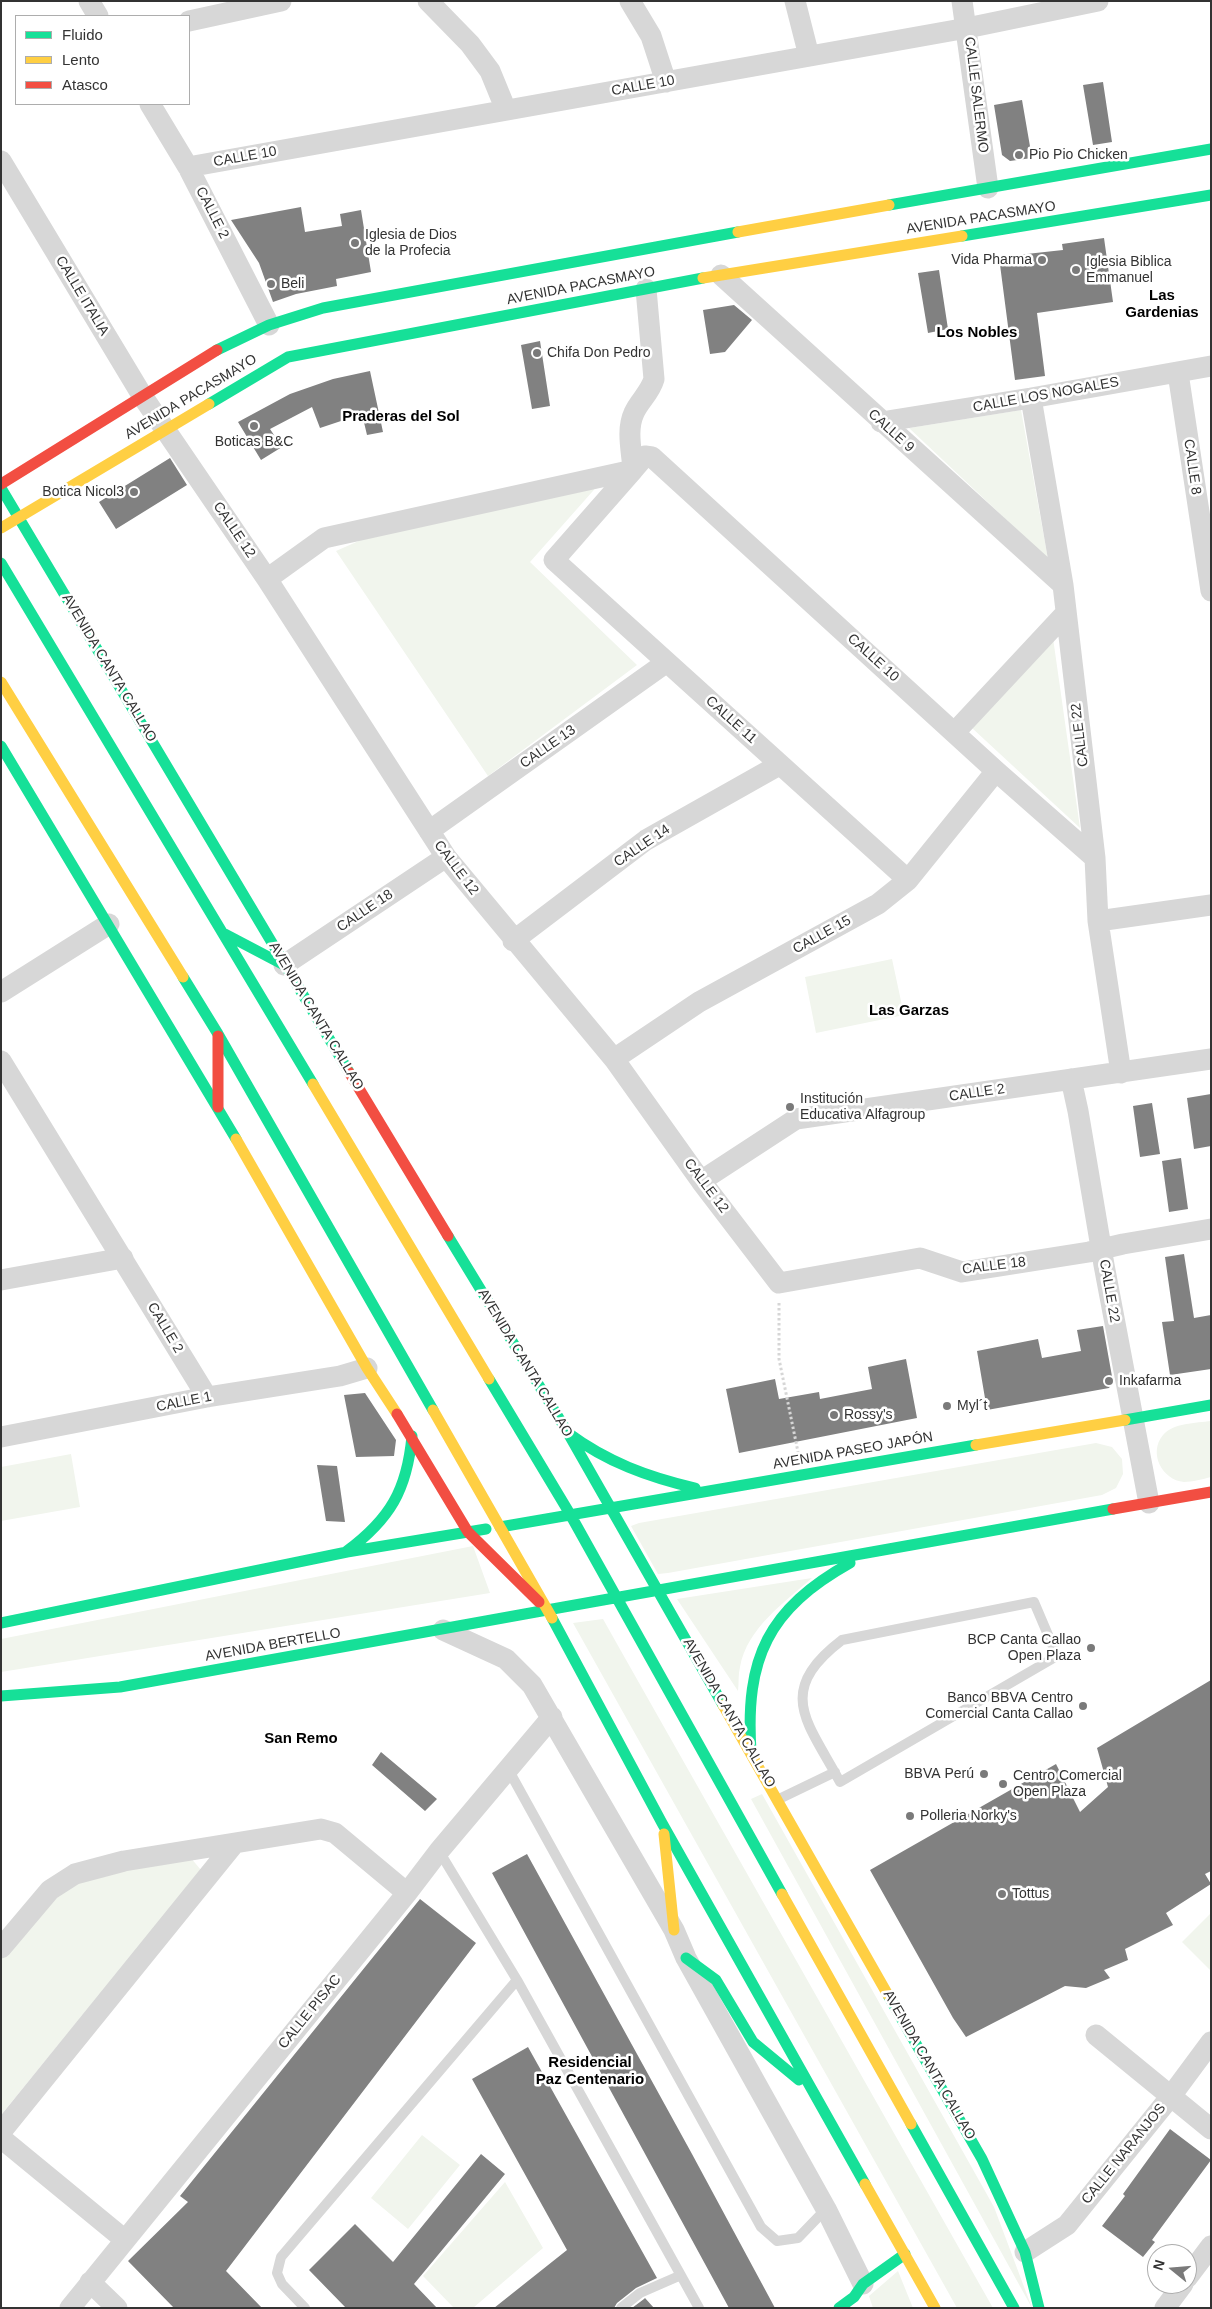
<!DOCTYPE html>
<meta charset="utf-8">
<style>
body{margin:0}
#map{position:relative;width:1212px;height:2309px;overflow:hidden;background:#fff;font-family:Helvetica,sans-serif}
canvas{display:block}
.frame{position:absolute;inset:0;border:2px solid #333;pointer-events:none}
.legend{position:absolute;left:15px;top:15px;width:175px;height:90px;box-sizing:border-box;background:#fff;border:1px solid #adadad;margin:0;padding:6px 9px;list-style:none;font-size:15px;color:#333}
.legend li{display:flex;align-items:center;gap:10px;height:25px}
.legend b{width:25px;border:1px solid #adadad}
.north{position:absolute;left:1147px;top:2244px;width:50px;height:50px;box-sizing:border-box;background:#fff;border:1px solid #adadad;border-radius:50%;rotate:287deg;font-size:14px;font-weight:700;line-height:20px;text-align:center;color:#333}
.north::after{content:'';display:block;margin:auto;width:18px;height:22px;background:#7a7a7a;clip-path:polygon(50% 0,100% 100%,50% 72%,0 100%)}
</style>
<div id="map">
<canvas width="1212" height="2309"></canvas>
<div class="frame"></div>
<ul class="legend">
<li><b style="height:6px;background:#16e098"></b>Fluido</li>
<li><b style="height:6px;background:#ffcf43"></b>Lento</li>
<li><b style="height:6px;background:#f24e42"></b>Atasco</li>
</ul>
<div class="north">N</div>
</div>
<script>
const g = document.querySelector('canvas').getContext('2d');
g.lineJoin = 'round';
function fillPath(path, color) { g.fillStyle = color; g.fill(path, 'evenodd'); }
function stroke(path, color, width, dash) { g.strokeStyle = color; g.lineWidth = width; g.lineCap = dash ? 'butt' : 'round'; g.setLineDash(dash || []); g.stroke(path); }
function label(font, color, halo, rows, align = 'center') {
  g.font = font + ' Helvetica,sans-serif'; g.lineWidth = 5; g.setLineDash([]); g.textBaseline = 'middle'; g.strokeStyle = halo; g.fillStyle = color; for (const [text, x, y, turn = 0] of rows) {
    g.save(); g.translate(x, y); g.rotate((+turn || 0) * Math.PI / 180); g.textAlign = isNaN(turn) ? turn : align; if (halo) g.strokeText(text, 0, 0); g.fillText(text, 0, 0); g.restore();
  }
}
const green = new Path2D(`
 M1021,410L1048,559L909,428Z
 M600,483L530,562L637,665L488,776L336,551L370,536Z
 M1053,638L1080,828L972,728Z
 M892,959L904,1015L816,1033L805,977Z
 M1211,1421V1477C1203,1479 1192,1482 1184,1482C1162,1480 1148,1453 1163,1435C1173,1423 1196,1423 1211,1421Z
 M1096,1443L1112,1447L1122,1459L1123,1474L1116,1488L1102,1495L668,1573L658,1574L631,1526L639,1523Z
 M71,1454L80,1507L1,1521V1467Z
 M473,1546L490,1593L1,1672V1639Z
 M812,1578C785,1602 747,1628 740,1667C738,1675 739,1683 738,1691L677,1599Z
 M603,1619L621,1651L993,2308H957L573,1623Z
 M762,1794L994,2207L1032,2308L751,1799Z
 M190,1857L201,1870L1,2115V1960L44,1906L82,1880Z
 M1211,1913V1971L1182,1942Z
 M422,2135L460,2165L408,2229L371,2198Z
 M505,2182L543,2248L473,2308H454L423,2276Z
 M898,2271L913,2308H873L869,2296Z`);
const building = new Path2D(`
 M1103,82L1112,142L1093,145L1083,85Z
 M1022,100L1032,158L1010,161L1002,155L994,105Z
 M301,207L305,232L342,226L340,214L361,210L371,272L336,279L337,286L296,294L273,302L259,263L231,220Z
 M1104,238L1113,302L1037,313L1045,376L1015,380L999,257L1063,250L1062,244Z
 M939,270L948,329L928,333L918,273Z
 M734,305L752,320L725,352L710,354L703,310Z
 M540,341L550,406L532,409L521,345Z
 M370,371L383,432L367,435L362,414L320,428L312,407L270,429L282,447L261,460L238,422L290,394L333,379Z
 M170,458L187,485L116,529L99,502Z
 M1211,1094V1146L1194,1149L1187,1098Z
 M1152,1103L1160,1154L1140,1157L1133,1106Z
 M1181,1158L1188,1209L1169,1212L1162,1161Z
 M1184,1254L1194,1318L1211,1315V1369L1170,1375L1162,1322L1174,1321L1165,1257Z
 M1103,1326L1113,1382L1109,1388L987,1410L977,1351L1038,1339L1042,1358L1081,1351L1077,1330Z
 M906,1359L917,1418L739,1453L726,1389L775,1379L779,1399L819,1392L820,1399L872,1389L868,1367Z
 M365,1393L396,1440L394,1456L356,1457L344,1395Z
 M317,1465L337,1466L345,1522L326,1521Z
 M1211,1680V1871L1205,1874L1211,1884L1166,1913L1173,1925L1125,1949L1128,1960L1104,1970L1110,1978L1086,1988L1065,1986L966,2037L953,2018L870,1870L1056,1764L1080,1812L1108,1787L1097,1748Z
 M381,1752L437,1799L425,1811L372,1765Z
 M527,1854L692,2154L775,2308H729L662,2185L492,1873Z
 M420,1899L476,1943L226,2271L262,2308H174L128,2261L188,2202L180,2196Z
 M528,2047L657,2278L636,2288L617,2303L614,2308H494L567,2250L472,2079Z
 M1170,2129L1211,2160L1152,2240L1155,2242L1143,2257L1102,2226L1125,2196L1123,2194Z
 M481,2154L505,2174L414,2284L437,2308H346L309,2270L355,2224L393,2262Z
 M645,2298L654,2308H632L644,2299Z`);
const path = new Path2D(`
 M779,1303V1359L798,1452`);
const lane = new Path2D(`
 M1034,1602L1057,1656L840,1782C808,1722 774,1692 842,1640Z
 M508,1769L761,2227L777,2241L798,2238L826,2209
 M779,1799L835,1772
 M439,1851L517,1980L699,2308
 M305,2308L282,2284L277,2273L281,2257L517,1980
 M621,2308L640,2293L679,2276`);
const street = new Path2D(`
 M89,1L98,16
 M428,1L470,44L490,71L506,110
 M630,1L651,36L666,82
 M795,1L809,56
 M962,1L988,188
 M189,21L281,1
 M150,104L188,167L269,325
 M1,161L143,397L267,579L446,857L614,1059L701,1181L779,1283L920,1258L962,1272L1089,1252L1123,1244L1211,1229
 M188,167L967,28L1098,1
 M721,275L1063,585
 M646,289L654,379C650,393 639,401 634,413C626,430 632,452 633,470L554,560L908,880
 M1178,373L1211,591
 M1031,398L1063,585L1095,858L1098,921L1121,1073
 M881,422L1031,398L1211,366
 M267,579L324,538L633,470L645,456L652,457L996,771L1095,858
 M955,732L1066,613
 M429,831L667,662
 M1098,921L1211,905
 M513,941L646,840L779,765
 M284,965L446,857
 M1,992L109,924
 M614,1059L699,1002L878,904L908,880L996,771
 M1,1061L207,1397
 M1071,1079L1078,1111L1104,1265L1149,1503
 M701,1181L796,1119L1211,1059
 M1,1280L123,1258
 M1,1437L207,1397L340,1376L367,1368
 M443,1630L506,1659L532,1685L674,1930L686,1958L826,2209L863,2284
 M1,1948L50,1890L75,1874L124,1861L321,1829L335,1833L407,1893
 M1096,2035L1211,2129
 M1,2132L234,1844
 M1,2138L125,2240
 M1025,2252L1067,2225L1171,2096L1211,2042
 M1187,2278L1211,2246
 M90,2282L117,2308
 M70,2308L407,1893L439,1851L552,1717
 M1165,2308L1183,2284`);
const fast = new Path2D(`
 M889,205L1211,149
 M962,236L1211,195
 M217,350L269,325L323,308L738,232
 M209,404L288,357L703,278
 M1,488L349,1072
 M1,563L313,1084
 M1,746L236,1139
 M225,934L284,965
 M183,977L218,1034L433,1410
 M448,1236L568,1433L723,1705
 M489,1379L570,1514L782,1894
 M1125,1420L1211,1405
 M568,1433C607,1462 648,1477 695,1488
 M500,1527L976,1445
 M347,1551C390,1519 407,1490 412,1436
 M547,1610L1113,1509
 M552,1618L662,1823L865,2184
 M1,1623L347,1552L486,1529
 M1,1696L120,1687L547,1610
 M751,1751C745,1658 768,1609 850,1563
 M686,1958L716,1980L753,2042L799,2080
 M888,1995L982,2159L1025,2252
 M911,2124L1014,2308
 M1025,2252L1039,2308
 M839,2308L854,2297L863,2284L905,2254`);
const slow = new Path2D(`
 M738,232L889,205
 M703,278L962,236
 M1,528L209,404
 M1,682L183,977
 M313,1084L489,1379
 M236,1139L367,1368L397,1414
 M433,1410L552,1618
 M976,1445L1125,1420
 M723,1705L888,1995
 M664,1834L674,1930
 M782,1894L911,2124
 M865,2184L935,2308`);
const jam = new Path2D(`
 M1,484L217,350
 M218,1036V1107
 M349,1072L448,1236
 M397,1414L468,1532L539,1602
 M1113,1509L1211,1492`);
const markers = [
 [1019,155,5,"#7a7a7a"],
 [355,243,5,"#7a7a7a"],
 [1042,260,5,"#7a7a7a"],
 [1076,270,5,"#7a7a7a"],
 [271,284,5,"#7a7a7a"],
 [537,353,5,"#7a7a7a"],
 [254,426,5,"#7a7a7a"],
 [134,492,5,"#7a7a7a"],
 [790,1107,5,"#7a7a7a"],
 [1109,1381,5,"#7a7a7a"],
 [947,1406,5,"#7a7a7a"],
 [834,1415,5,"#7a7a7a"],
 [1091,1648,5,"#7a7a7a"],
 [1083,1706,5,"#7a7a7a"],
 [984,1774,5,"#7a7a7a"],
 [1003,1784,5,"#7a7a7a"],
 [910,1816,5,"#7a7a7a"],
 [1002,1894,5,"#7a7a7a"]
];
const streetNames = [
 ["CALLE 10",643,86,-10],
 ["CALLE SALERMO",976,95,83],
 ["CALLE 10",245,157,-10],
 ["CALLE 2",212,213,63],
 ["AVENIDA PACASMAYO",981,218,-9],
 ["AVENIDA PACASMAYO",581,286,-11],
 ["CALLE ITALIA",82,296,59],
 ["CALLE LOS NOGALES",1046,395,-10],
 ["AVENIDA PACASMAYO",191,397,-31],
 ["CALLE 9",891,431,42],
 ["CALLE 8",1192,467,82],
 ["CALLE 12",234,530,56],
 ["CALLE 10",873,658,42],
 ["AVENIDA CANTA CALLAO",109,668,59],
 ["CALLE 11",731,720,42],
 ["CALLE 22",1080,735,-97],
 ["CALLE 13",548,747,-35],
 ["CALLE 14",642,846,-34],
 ["CALLE 12",456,868,53],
 ["CALLE 18",365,911,-34],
 ["CALLE 15",822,935,-29],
 ["AVENIDA CANTA CALLAO",316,1016,59],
 ["CALLE 2",977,1093,-8],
 ["CALLE 12",706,1186,53],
 ["CALLE 18",994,1266,-7],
 ["CALLE 22",1109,1291,80],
 ["CALLE 2",165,1328,59],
 ["AVENIDA CANTA CALLAO",525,1363,59],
 ["CALLE 1",184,1402,-11],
 ["AVENIDA PASEO JAPÓN",853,1451,-10],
 ["AVENIDA BERTELLO",273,1645,-10],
 ["AVENIDA CANTA CALLAO",729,1713,60],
 ["CALLE PISAC",310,2012,-51],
 ["AVENIDA CANTA CALLAO",929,2065,60],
 ["CALLE NARANJOS",1124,2154,-51]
];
const poiNames = [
 ["Pio Pio Chicken",1029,155],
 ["Iglesia de Dios",365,235],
 ["de la Profecia",365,251],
 ["Vida Pharma",1032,260,"right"],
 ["Iglesia Biblica",1086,262],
 ["Emmanuel",1086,278],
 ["Beli",281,284],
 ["Chifa Don Pedro",547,353],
 ["Boticas B&C",254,442,"center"],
 ["Botica Nicol3",124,492,"right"],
 ["Institución",800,1099],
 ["Educativa Alfagroup",800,1115],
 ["Inkafarma",1119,1381],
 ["Myl´t",957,1406],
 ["Rossy's",844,1415],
 ["BCP Canta Callao",1081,1640,"right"],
 ["Open Plaza",1081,1656,"right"],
 ["Banco BBVA Centro",1073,1698,"right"],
 ["Comercial Canta Callao",1073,1714,"right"],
 ["BBVA Perú",974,1774,"right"],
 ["Centro Comercial",1013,1776],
 ["Open Plaza",1013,1792],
 ["Polleria Norky's",920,1816],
 ["Tottus",1012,1894]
];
const neighbourhoodNames = [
 ["Las",1162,296],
 ["Gardenias",1162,313],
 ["Los Nobles",977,333],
 ["Praderas del Sol",401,417],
 ["Las Garzas",909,1011],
 ["San Remo",301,1739],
 ["Residencial",590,2063],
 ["Paz Centenario",590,2080]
];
fillPath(green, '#f1f5ed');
fillPath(building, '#818181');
stroke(path, '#d6d6d6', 3, [2.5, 2.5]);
stroke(lane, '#d7d7d7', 10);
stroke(street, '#d7d7d7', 21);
stroke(fast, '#16e098', 11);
stroke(slow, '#ffcf43', 11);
stroke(jam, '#f24e42', 11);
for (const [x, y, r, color] of markers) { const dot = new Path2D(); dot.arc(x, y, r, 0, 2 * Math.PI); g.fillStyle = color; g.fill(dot); stroke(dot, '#fff', 2); }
label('14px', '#333', '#fff', streetNames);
label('14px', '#333', '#fff', poiNames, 'left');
label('bold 15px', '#000', '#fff', neighbourhoodNames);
</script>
